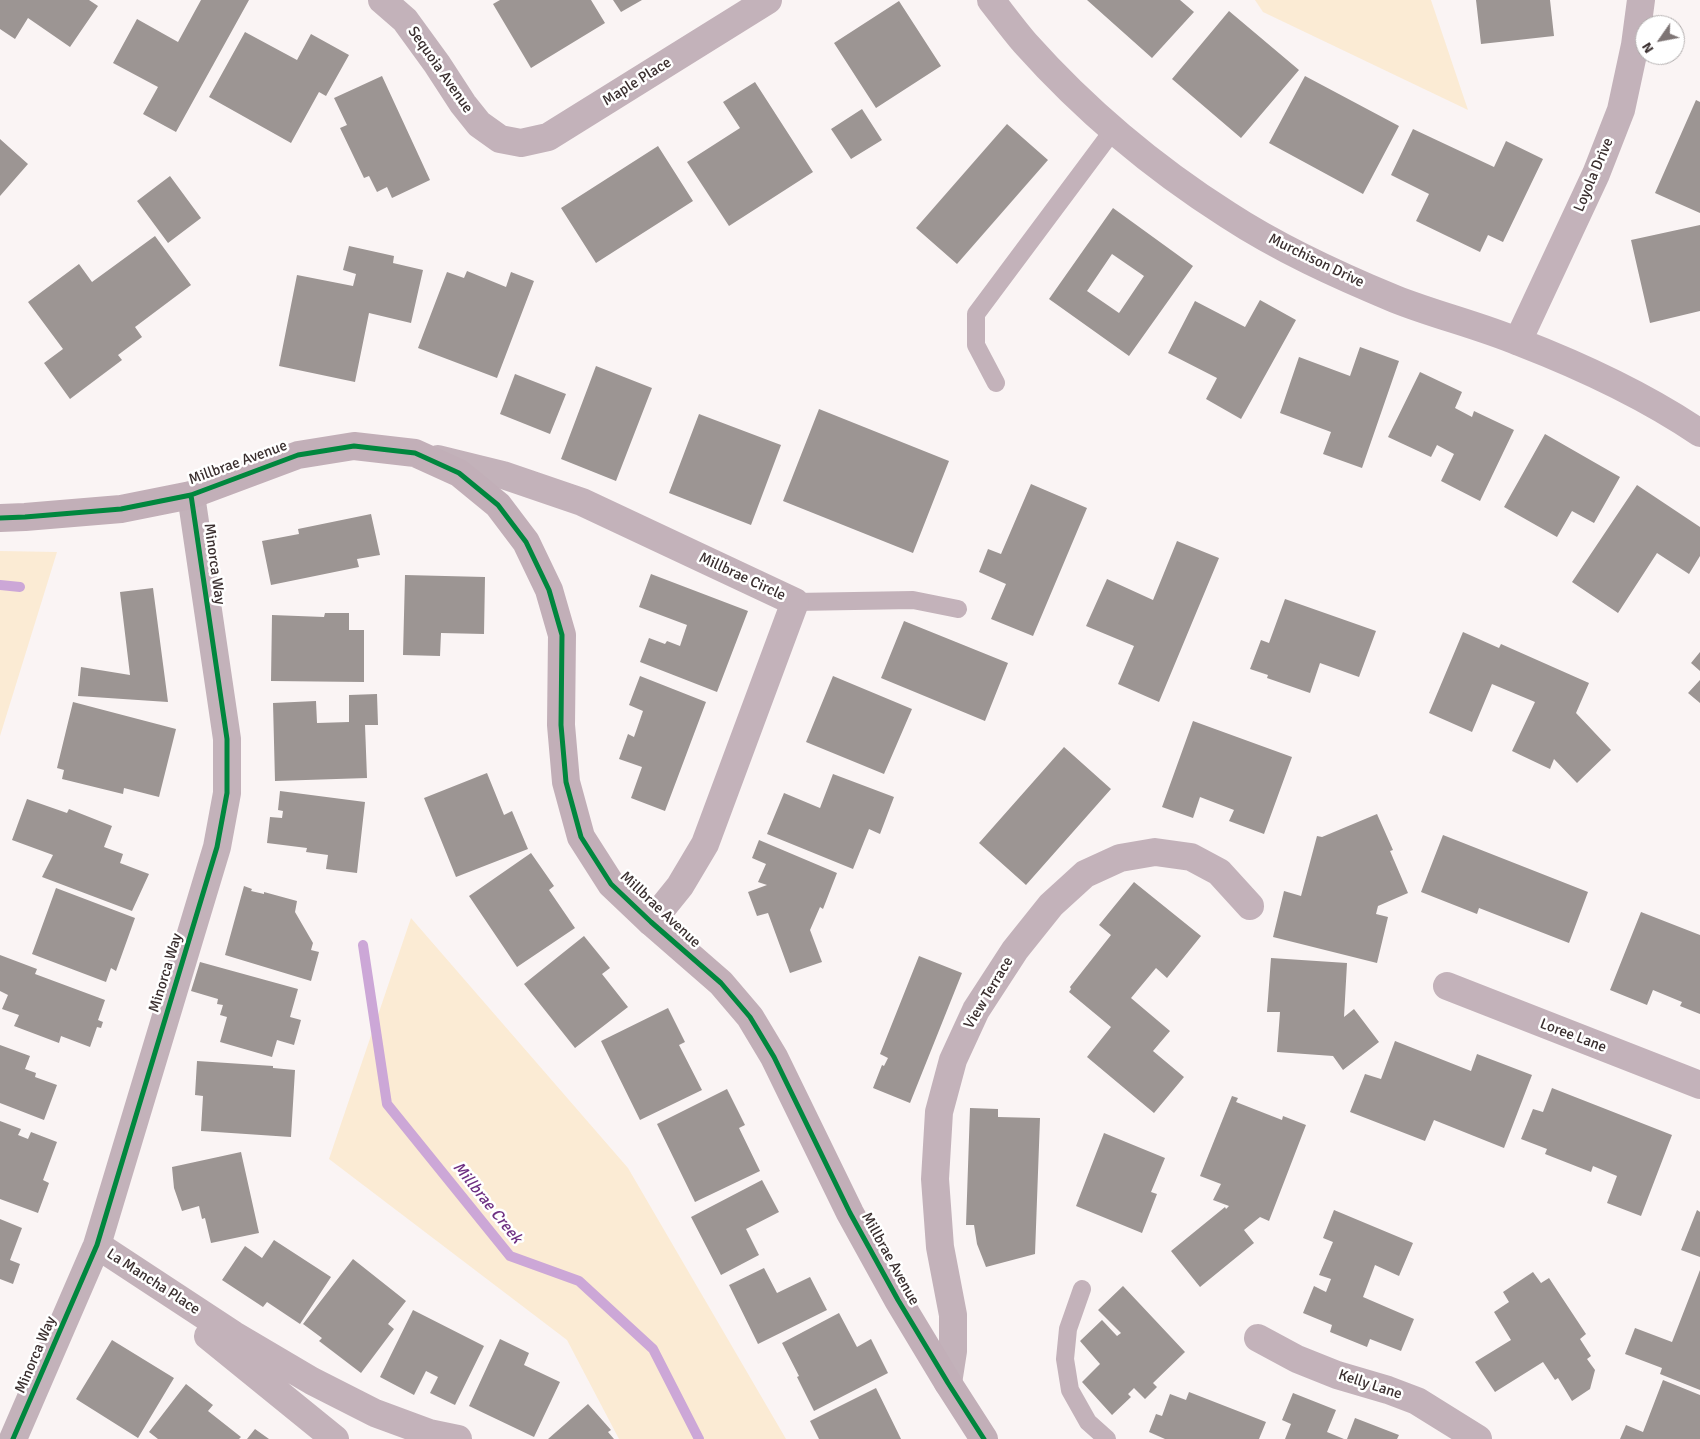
<!DOCTYPE html>
<style>
body{margin:0}
#map{position:relative;width:1700px;height:1439px;overflow:hidden;background:#faf4f4;font-family:Signika,sans-serif}
canvas{display:block}
.north{position:absolute;left:1635px;top:15px;width:50px;height:50px;box-sizing:border-box;background:#fff;border:1px solid #b0acac;border-radius:50%;rotate:237deg;font-size:14px;font-weight:700;line-height:20px;text-align:center;color:#3a2f2f}
.north::after{content:'';display:block;margin:auto;width:18px;height:22px;background:#7d7474;clip-path:polygon(50% 0,100% 100%,50% 72%,0 100%)}
</style>
<div id="map">
<canvas width="1700" height="1439"></canvas>
<div class="north">N</div>
</div>
<script>
const g = document.querySelector('canvas').getContext('2d');
g.lineJoin = 'round';
function fillPath(path, color) { g.fillStyle = color; g.fill(path, 'evenodd'); }
function stroke(path, color, width, dash) { g.strokeStyle = color; g.lineWidth = width; g.lineCap = dash ? 'butt' : 'round'; g.setLineDash(dash || []); g.stroke(path); }
function label(font, color, halo, rows, align = 'center') {
  g.font = font + ' Signika,sans-serif'; g.lineWidth = 5; g.setLineDash([]); g.textBaseline = 'middle'; g.strokeStyle = halo; g.fillStyle = color; for (const [text, x, y, turn = 0] of rows) {
    g.save(); g.translate(x, y); g.rotate((+turn || 0) * Math.PI / 180); g.textAlign = isNaN(turn) ? turn : align; if (halo) g.strokeText(text, 0, 0); g.fillText(text, 0, 0); g.restore();
  }
}
const green = new Path2D(`
 M1255,0H1431L1468,110L1263,12Z
 M0,551L57,552L0,736Z
 M411,918L628,1168L786,1439H619L567,1340L329,1159Z`);
const stream = new Path2D(`
 M0,585L20,587
 M363,945L387,1104L510,1256L579,1281L653,1349L699,1439`);
const building = new Path2D(`
 M0,0H89L98,6L70,47L28,18L15,39L0,29Z
 M201,0H249L176,132L143,114L158,87L113,63L137,19L178,42Z
 M500,0H591L605,23L531,68L493,4Z
 M613,0H642L621,12Z
 M1087,0H1180L1194,12L1152,58Z
 M1476,0H1550L1554,36L1481,44Z
 M899,1L941,66L876,108L834,43Z
 M1229,11L1299,70L1241,138L1172,79Z
 M245,32L297,60L311,34L349,55L326,96L319,92L291,143L209,97Z
 M382,76L430,180L392,198L387,187L377,192L369,176L364,178L340,128L347,125L334,98Z
 M1305,76L1399,126L1363,194L1269,143Z
 M755,82L813,172L729,226L687,162L740,128L723,102Z
 M1696,100L1700,102V213L1655,193Z
 M862,109L882,140L851,159L831,129Z
 M1007,124L1048,160L957,264L916,228Z
 M1413,129L1494,167L1506,141L1543,159L1503,242L1488,235L1480,252L1416,221L1429,194L1391,175Z
 M0,139L28,164L0,196Z
 M658,146L693,201L596,263L561,208Z
 M170,176L201,218L168,243L137,201Z
 M1113,208L1193,266L1129,356L1049,299ZM1112,254L1144,276L1119,313L1087,291Z
 M1700,225V311L1650,323L1631,240Z
 M155,236L191,285L135,327L142,337L118,355L122,360L70,399L44,363L63,349L28,302L79,264L92,282Z
 M349,246L394,256L393,263L423,270L411,323L369,313L355,382L279,366L297,275L353,286L356,274L343,270Z
 M467,271L506,287L511,272L534,281L497,378L418,348L447,272L464,278Z
 M1260,300L1296,320L1241,419L1206,399L1217,378L1168,353L1195,301L1245,327Z
 M1360,347L1399,361L1362,468L1323,454L1331,432L1280,413L1299,357L1350,376Z
 M596,366L652,388L616,481L561,459Z
 M1420,372L1462,392L1455,408L1472,417L1474,411L1514,430L1480,501L1441,481L1454,454L1437,445L1431,457L1388,437Z
 M515,374L566,394L550,434L500,414Z
 M819,409L949,461L913,553L783,501Z
 M699,414L781,445L751,525L669,493Z
 M1545,434L1620,477L1594,523L1572,511L1557,537L1504,507Z
 M1031,484L1087,508L1033,636L991,619L1006,584L979,572L988,549L1001,554Z
 M1637,485L1700,527V556L1689,574L1657,553L1618,613L1572,582Z
 M371,514L380,555L357,559L359,567L271,585L262,541L299,534L298,529Z
 M1177,541L1219,558L1159,702L1118,684L1134,646L1086,626L1107,579L1153,600Z
 M651,574L748,611L717,692L640,662L649,638L665,644L667,641L680,646L687,625L639,607Z
 M405,575L485,577L484,634L441,633L440,656L403,655Z
 M153,588L168,702L78,696L81,667L130,675L120,592Z
 M1285,599L1376,631L1359,677L1320,663L1310,693L1267,678L1268,675L1250,669L1261,640L1269,643Z
 M325,613H349V630H364V682L271,681L272,615L324,617Z
 M904,621L1008,663L985,721L881,678Z
 M1463,632L1499,648L1501,644L1589,683L1576,713L1611,750L1577,783L1554,759L1550,769L1512,751L1535,702L1492,684L1472,732L1429,713Z
 M1700,652V671L1691,663Z
 M640,676L706,702L665,811L631,798L642,767L619,759L628,734L634,737L643,711L629,705Z
 M833,676L912,709L884,774L806,742Z
 M1700,680V703L1688,693Z
 M377,694L378,725H365L367,778L275,781L273,703L316,701L317,723L349,722V695Z
 M73,702L176,729L159,797L124,788L123,794L62,779L64,770L57,768Z
 M1193,721L1292,757L1264,834L1229,821L1234,810L1200,797L1193,818L1162,807Z
 M1064,747L1111,789L1026,885L979,843Z
 M487,773L504,815L512,811L528,849L456,877L424,798Z
 M833,774L894,797L880,834L869,829L853,869L767,834L784,793L820,808Z
 M280,791L365,802L357,873L326,869L328,855L306,852L307,848L267,843L270,817L282,818L283,811L278,810Z
 M27,799L67,813L69,809L112,826L104,847L123,854L120,863L149,874L132,911L42,877L53,855L12,840Z
 M1377,814L1393,850L1390,851L1408,893L1378,906L1376,914L1388,917L1377,963L1273,937L1284,891L1301,896L1317,836L1322,837Z
 M1443,835L1588,892L1569,943L1479,908L1477,914L1421,892Z
 M759,840L837,873L823,909L820,907L810,930L822,962L790,973L768,913L757,916L748,892L767,885L758,882L766,864L752,858Z
 M531,853L554,886L549,890L575,928L517,967L469,896Z
 M1134,882L1201,936L1167,978L1156,968L1131,998L1170,1031L1153,1051L1184,1077L1154,1113L1087,1057L1111,1027L1069,992L1071,989L1070,987L1111,935L1099,925Z
 M244,886L252,889L251,891L264,894V892L297,901L295,912L313,943L311,950L319,952L311,981L225,955Z
 M56,888L135,918L116,971L111,968L106,982L32,954Z
 M1641,912L1700,935V1014L1680,1006L1682,1002L1653,990L1647,1005L1610,990Z
 M584,936L610,968L602,974L628,1007L575,1048L524,984Z
 M0,955L37,969L35,974L105,1000L98,1020L103,1022L101,1028L97,1027L90,1047L61,1036L59,1043L14,1026L19,1015L2,1009L8,995L0,991Z
 M919,956L962,973L910,1103L873,1088L882,1065L884,1066L888,1058L880,1054Z
 M1271,958L1347,963L1344,1017L1354,1009L1379,1042L1343,1070L1333,1056L1277,1052L1280,1012H1267Z
 M200,962L298,989L290,1017L301,1020L294,1045L277,1040L272,1057L220,1042L227,1017L220,1015L223,1005L217,1004L218,999L191,991Z
 M668,1008L685,1042L679,1045L702,1090L640,1120L601,1041Z
 M1395,1041L1471,1071L1477,1054L1532,1075L1504,1148L1434,1120L1425,1141L1350,1112L1365,1074L1381,1079Z
 M0,1045L30,1056L25,1069L36,1073L35,1077L57,1085L44,1120L0,1103Z
 M197,1061L273,1066V1068L295,1070L291,1137L201,1131L203,1096L195,1095Z
 M1552,1088L1672,1135L1641,1216L1607,1203L1617,1176L1593,1166L1591,1172L1545,1154L1547,1149L1521,1139L1533,1109L1543,1112Z
 M727,1089L745,1125L739,1128L760,1171L695,1202L657,1124Z
 M1232,1096L1238,1098L1236,1102L1282,1120L1283,1116L1306,1125L1269,1221L1260,1217L1244,1230L1254,1243L1200,1287L1171,1251L1225,1207L1226,1209L1229,1206L1213,1200L1221,1184L1200,1176Z
 M970,1108L998,1109V1117L1040,1118L1035,1254L986,1267L977,1244L974,1225H966Z
 M0,1121L21,1129L18,1135L28,1139L31,1132L57,1142L43,1180L49,1183L38,1213L0,1199Z
 M1104,1133L1165,1158L1151,1192L1157,1194L1142,1233L1076,1206Z
 M241,1152L259,1233L211,1243L205,1218L202,1219L199,1206L182,1211L174,1188L172,1167Z
 M762,1180L779,1212L746,1229L759,1255L721,1275L691,1217Z
 M1334,1210L1413,1243L1399,1276L1375,1265L1363,1297L1414,1319L1401,1351L1370,1339L1367,1347L1330,1332L1332,1325L1303,1313L1314,1286L1326,1292L1331,1279L1319,1275L1333,1242L1323,1238Z
 M1697,1210L1700,1212V1257L1681,1250Z
 M0,1219L22,1228L10,1260L20,1264L13,1284L0,1279Z
 M274,1240L331,1277L300,1324L267,1302L263,1307L222,1280L245,1246L262,1258Z
 M353,1259L406,1301L388,1324L394,1329L361,1373L319,1341L322,1338L303,1324Z
 M764,1268L777,1293L810,1277L827,1310L758,1344L729,1285Z
 M1700,1270V1390L1660,1374L1662,1368L1625,1354L1635,1328L1672,1342Z
 M1533,1272L1541,1283L1549,1278L1586,1334L1580,1339L1591,1356L1587,1359L1595,1370L1590,1389L1572,1401L1558,1378L1555,1380L1543,1362L1495,1392L1475,1362L1511,1340L1494,1312L1509,1302L1503,1292Z
 M1123,1286L1185,1352L1153,1383L1157,1387L1145,1399L1134,1388L1128,1394L1131,1397L1112,1415L1082,1382L1100,1364L1080,1341L1102,1320L1117,1336L1121,1333L1098,1310Z
 M413,1310L484,1346L455,1405L430,1393L438,1377L426,1371L414,1395L380,1377Z
 M839,1313L857,1347L871,1339L888,1373L814,1411L797,1377L799,1376L782,1343Z
 M500,1339L529,1353L524,1365L560,1382L534,1437L469,1406Z
 M112,1340L174,1378L138,1438L76,1399Z
 M1663,1380L1700,1395V1439H1620L1626,1425L1643,1432Z
 M186,1384L213,1405L208,1411L241,1437L239,1439H158L149,1432Z
 M876,1388L901,1439H819L810,1421Z
 M1189,1392L1266,1422L1259,1439H1165L1149,1432L1156,1414L1162,1416L1170,1394L1186,1400Z
 M1293,1393L1336,1410L1327,1432L1344,1439H1285L1291,1424L1282,1420Z
 M588,1404L611,1430L608,1432L614,1439H548Z
 M1355,1418L1399,1435L1397,1439H1347Z
 M255,1429L269,1439H247Z`);
const lane = new Path2D(`
 M996,383L976,345V314L1114,129
 M795,602L913,600L958,609
 M1082,1289L1068,1329L1065,1359L1070,1390L1088,1422L1107,1439`);
const street = new Path2D(`
 M382,0L405,20L437,64L463,104L479,124L500,139L521,143L548,137L768,0
 M991,0C1002,14 1013,29 1025,43C1084,109 1154,168 1228,215C1280,249 1337,275 1395,299C1435,315 1478,325 1519,342C1581,366 1644,395 1700,433
 M1518,341L1596,174L1621,110L1635,45L1641,0
 M438,459L503,475L582,502L795,602L705,844L680,886L651,922
 M1447,986L1700,1085
 M97,1245L234,1335L312,1381L375,1413L429,1433L458,1439
 M208,1336L335,1439
 M1258,1338L1297,1359L1337,1375L1388,1390L1417,1401L1478,1439
 M948,1383L953,1351V1315L940,1247L935,1179L939,1112L953,1060L976,1010L1015,950L1051,905L1085,874L1120,858L1155,852L1191,857L1219,872L1250,906
 M13,1439L97,1245L217,847L227,793V739L191,495`);
const secondary = new Path2D(`
 M0,518L25,517L121,509L191,495L298,455L354,446L415,453L459,473L498,505L526,542L549,590L562,635L561,725L566,782L581,837L611,884L651,922L721,983L750,1017L774,1057L850,1213L898,1300L948,1383L984,1439`);
const cycleway = new Path2D(`
 M0,518L25,517L121,509L191,495L298,455L354,446L415,453L459,473L498,505L526,542L549,590L562,635L561,725L566,782L581,837L611,884L651,922L721,983L750,1017L774,1057L850,1213L898,1300L948,1383L984,1439
 M13,1439L97,1245L217,847L227,793V739L191,495`);
const streetNames = [
 ["Sequoia Avenue",440,70,55],
 ["Maple Place",637,82,-32],
 ["Loyola Drive",1594,175,-67],
 ["Murchison Drive",1316,261,26],
 ["Millbrae Avenue",238,463,-20],
 ["Minorca Way",214,564,82],
 ["Millbrae Circle",742,577,25],
 ["Millbrae Avenue",660,910,43],
 ["Minorca Way",166,973,-73],
 ["View Terrace",989,993,-59],
 ["Loree Lane",1573,1036,21],
 ["Millbrae Avenue",890,1259,61],
 ["La Mancha Place",153,1282,33],
 ["Minorca Way",36,1355,-67],
 ["Kelly Lane",1370,1385,18]
];
const waterNames = [
 ["Millbrae Creek",487,1203,51]
];
fillPath(green, '#fbebd4');
stroke(stream, '#cca7d7', 10);
fillPath(building, '#9c9593');
stroke(lane, '#c3b2ba', 18);
stroke(street, '#c3b2ba', 28);
stroke(secondary, '#c2afb8', 28);
stroke(cycleway, '#00873e', 5);
label('15px', '#3a2f2f', '#fff', streetNames);
label('italic 16px', '#6e3082', '#fff', waterNames);
</script>
